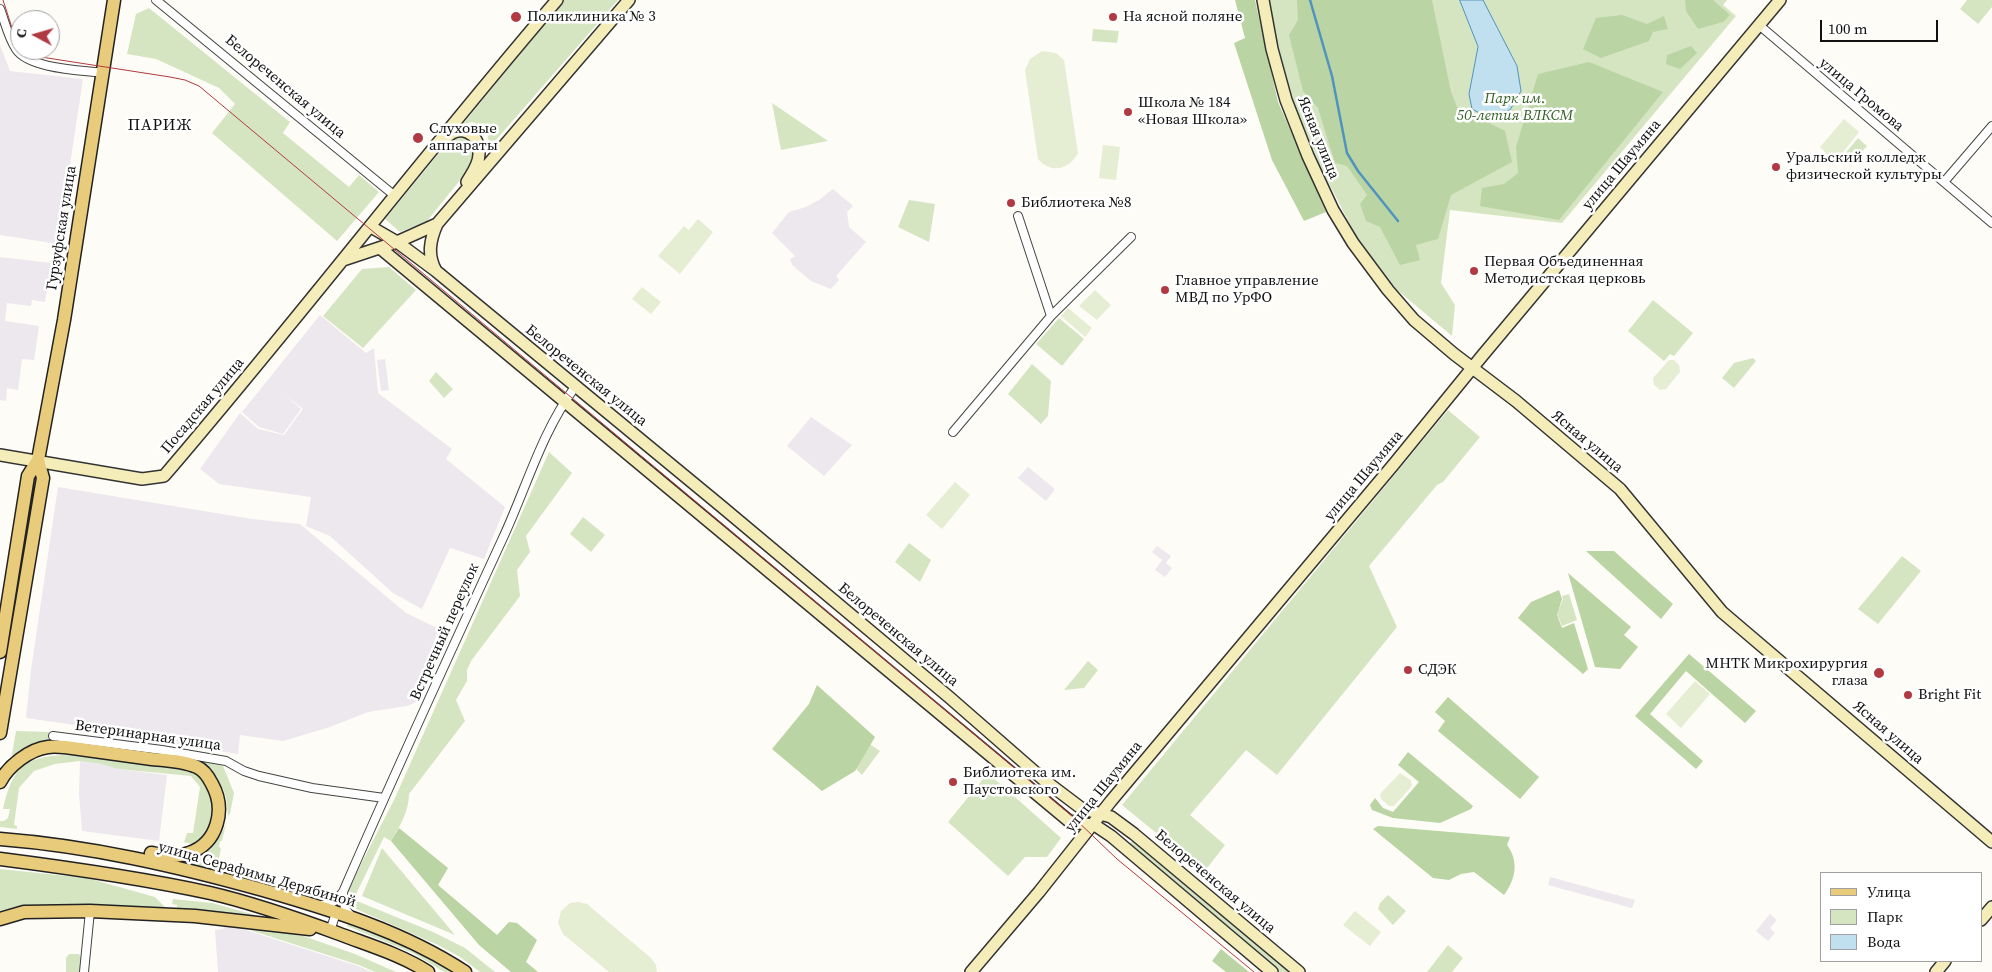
<!DOCTYPE html>
<meta charset="utf-8">
<style>
body{margin:0}
#map{position:relative;width:1992px;height:972px;overflow:hidden;background:#fefcf6;font-family:"Source Serif 4",serif}
canvas{display:block}
.legend{position:absolute;left:1820px;top:872px;width:162px;height:90px;box-sizing:border-box;background:#fff;border:1px solid #a0a0a0;margin:0;padding:6px 9px;list-style:none;font-size:15px;color:#111}
.legend li{display:flex;align-items:center;gap:10px;height:25px}
.legend b{width:25px;border:1px solid #a0a0a0}
.north{position:absolute;left:10px;top:10px;width:50px;height:50px;box-sizing:border-box;background:#fff;border:1px solid #a0a0a0;border-radius:50%;rotate:276deg;font-size:14px;font-weight:700;line-height:20px;text-align:center;color:#111}
.north::after{content:'';display:block;margin:auto;width:18px;height:22px;background:#b13941;clip-path:polygon(50% 0,100% 100%,50% 72%,0 100%)}
.scale{position:absolute;left:1820px;top:20px;width:118px;height:22px;box-sizing:border-box;border:2px solid #111;border-top:0;padding-left:6px;font-size:15px;line-height:18px;white-space:nowrap;color:#111;-webkit-text-stroke:4px #fff;paint-order:stroke}
</style>
<div id="map">
<canvas width="1992" height="972"></canvas>
<ul class="legend">
<li><b style="height:6px;background:#e8cb7b"></b>Улица</li>
<li><b style="height:14px;background:#d5e5c2"></b>Парк</li>
<li><b style="height:14px;background:#c0dfef"></b>Вода</li>
</ul>
<div class="north">С</div>
<div class="scale">100 m</div>
</div>
<script>
const g = document.querySelector('canvas').getContext('2d');
g.lineJoin = 'round';
function fillPath(path, color) { g.fillStyle = color; g.fill(path, 'evenodd'); }
function stroke(path, color, width, dash) { g.strokeStyle = color; g.lineWidth = width; g.lineCap = dash ? 'butt' : 'round'; g.setLineDash(dash || []); g.stroke(path); }
function label(font, color, halo, rows, align = 'center') {
  g.font = font + ' "Source Serif 4",serif'; g.lineWidth = 5; g.setLineDash([]); g.textBaseline = 'middle'; g.strokeStyle = halo; g.fillStyle = color; for (const [text, x, y, turn = 0] of rows) {
    g.save(); g.translate(x, y); g.rotate((+turn || 0) * Math.PI / 180); g.textAlign = isNaN(turn) ? turn : align; if (halo) g.strokeText(text, 0, 0); g.fillText(text, 0, 0); g.restore();
  }
}
const industrial = new Path2D(`
 M0,45L10,71L83,79L58,244L0,235Z
 M833,189L853,206L847,212L849,227L866,242L836,276L839,280L831,289L811,281L792,265L790,259L795,256L772,233L789,212L806,207L819,200Z
 M0,257L51,263L45,302L32,300L31,306L7,303L5,321L39,326L34,360L22,359L18,390L7,388L6,401L0,400Z
 M320,315L366,353L374,348L378,393L452,449L446,459L505,507L484,559L450,548L422,609L393,593L330,536L306,526L311,497L219,484L200,469L240,413L258,429L284,435L303,409L284,394L301,409L283,434L259,427L242,412Z
 M385,359L389,390L381,391L377,360Z
 M811,417L852,445L824,476L787,446Z
 M1028,467L1055,489L1046,501L1018,478Z
 M58,487L252,519L300,524L406,613L439,629L428,657L433,660L416,702L407,706L368,712L327,728L283,741L240,735L238,754L113,736L103,729L26,718L31,670Z
 M1157,546L1171,556L1166,563L1172,568L1165,577L1155,570L1162,560L1152,552Z
 M80,761L101,764L118,769L167,775L159,841L82,831L79,794Z
 M1550,877L1635,900L1632,908L1548,885Z
 M1770,914L1777,920L1770,928L1775,933L1768,941L1756,931Z
 M227,924L358,966L372,972H218L215,930L223,929Z`);
const green = new Path2D(`
 M564,0H618L489,148C489,134 486,128 473,122L463,124Z
 M1269,0H1727L1723,5L1736,16L1562,223L1450,210L1441,283L1455,305L1452,336L1396,289L1356,236L1320,166L1291,96L1270,15Z
 M1967,0H1992V7L1978,24L1960,9Z
 M149,8L290,122L283,133L349,187L359,175L379,192L337,241L212,133L235,104L219,88L156,59L127,54L136,14Z
 M1093,29L1119,31L1117,43L1092,41Z
 M772,103L828,141L781,150Z
 M458,137L467,138L475,145L474,163L427,221L400,232L385,219L450,140Z
 M1858,138L1867,146L1851,164L1842,157Z
 M909,200L935,204L929,242L898,227Z
 M389,267L416,290L363,348L323,316L362,269Z
 M1653,300L1693,333L1674,356L1670,354L1664,361L1628,331Z
 M1059,318L1084,339L1062,366L1036,344Z
 M1753,358L1756,361L1734,388L1722,378L1734,363Z
 M1032,364L1051,381L1048,416L1041,424L1008,394Z
 M436,372L453,389L444,398L429,381Z
 M1448,410L1480,437L1443,482L1437,485L1369,566L1397,627L1277,775L1246,750L1190,815L1225,845L1204,872L1122,805Z
 M549,452L572,473L526,536L530,552L517,570L520,596L471,661L467,670V681L456,700L465,721L409,794C409,811 400,826 391,841L384,837L356,894L347,891L394,800Z
 M583,517L605,535L591,552L570,534Z
 M909,543L931,560L920,582L895,562Z
 M1902,556L1921,571L1878,624L1858,609Z
 M1569,594L1577,620L1562,626L1557,614L1563,599L1562,596Z
 M1088,661L1098,670L1084,688L1064,690Z
 M837,722L880,751L862,775L828,740Z
 M16,731L49,732V739L179,756L223,766L234,793L230,814L228,816C227,792 223,784 207,767L67,745L11,760Z
 M64,755L167,766L193,773L202,779L214,798L211,829L195,845L184,842L187,833H193L200,787L191,776L118,769L101,764L80,761L55,764L34,771L19,788L14,825L17,826V829L0,827V821H4L8,818L10,809H3C12,769 23,757 64,755Z
 M988,773L1061,838L1047,857H1025L1008,876L948,822Z
 M226,824L222,841H220L219,847L221,848L216,873L180,864C207,859 215,847 226,824Z
 M1133,840L1291,972H1280L1128,845Z
 M382,848L455,935L362,896Z
 M0,869L87,878L155,897L168,910L30,905L12,908L0,912Z
 M1388,895L1406,911L1393,925L1378,909L1380,903Z
 M347,897L433,932L465,948L495,972H480L460,957L438,945L347,905Z
 M173,899L212,903L259,916L177,909V905L172,904Z
 M348,921L413,949L454,972H444L413,953L347,926Z
 M234,925L303,936L355,954L396,972H375L359,965Z
 M1448,945L1463,958L1452,972H1427Z
 M69,954H79L81,958L80,972H66V958Z`);
const forest = new Path2D(`
 M1235,0H1255L1278,102L1326,212L1304,221L1272,160L1234,43L1245,38Z
 M1297,0H1432L1451,92L1457,107L1505,131L1512,162L1451,195L1438,239L1416,245L1420,260L1400,265L1380,227L1366,221L1360,204L1367,195L1347,166L1335,163L1318,108L1303,91L1289,35L1298,20Z
 M1685,0H1713L1730,15L1723,22L1698,29L1686,11Z
 M1622,15L1647,24L1664,16L1668,29L1653,32L1649,41L1601,58L1583,49L1596,18Z
 M1691,46L1697,53L1680,69L1666,64L1667,55Z
 M1589,62L1663,92L1559,220L1480,206L1482,188L1504,184L1518,173L1516,147L1538,74Z
 M1586,551H1614L1673,604L1661,619Z
 M1568,573L1631,627L1624,635L1638,647L1620,669L1595,667Z
 M1559,590L1562,599L1557,615L1562,628L1574,623L1588,669L1583,674L1518,618L1531,602Z
 M1689,654L1756,711L1745,723L1686,671L1650,714L1703,761L1696,769L1635,716Z
 M817,685L875,737L855,771L822,791L772,749L809,704Z
 M1448,697L1539,777L1520,799L1438,731L1445,721L1435,712Z
 M1408,752L1473,806L1471,809L1440,823L1393,818L1372,810L1370,805L1375,798L1383,808L1393,812L1419,782L1398,765Z
 M1378,826L1510,837L1507,845C1519,861 1516,879 1504,895L1474,872L1461,874L1449,880L1433,878L1373,829Z
 M399,828L448,868L438,885L497,935L509,922L517,923L537,940L526,962L538,972H511L479,945L391,841Z
 M1221,949L1249,972H1226L1212,961Z`);
const pitch = new Path2D(`
 M1042,51L1056,53L1064,60L1078,153C1069,170 1051,174 1038,159L1025,70L1030,59Z
 M1844,119L1859,132L1837,160H1833L1820,147Z
 M1103,145L1120,147L1116,180L1099,178Z
 M698,219L713,232L680,274L658,256L684,226L689,230Z
 M642,287L661,302L651,314L632,299Z
 M1095,290L1111,305L1097,320L1079,306Z
 M1068,308L1092,328L1085,337L1061,316Z
 M1669,360H1674L1679,365L1680,372L1666,389L1660,390L1654,385L1653,378Z
 M955,482L970,495L942,529L926,515Z
 M1695,681L1710,694L1681,728L1666,714Z
 M1400,773L1411,780L1412,786L1394,806H1389L1381,799L1380,794Z
 M579,902L587,904L651,958L656,965L657,972H609L563,934L558,923L561,911L570,903Z
 M1355,911L1381,932L1370,946L1343,925Z`);
const water = new Path2D(`
 M1460,0H1483L1517,66L1521,91L1510,110L1485,116L1472,109L1469,94L1478,47Z`);
const stream = new Path2D(`
 M1310,0L1332,76L1347,153L1358,171L1398,221`);
const street = new Path2D(`
 M156,0L395,196
 M0,9C5,22 8,37 16,49C29,69 81,70 104,73
 M1759,25L1992,223
 M1944,182L1992,126
 M1051,316L1131,237
 M953,432L1051,316L1018,216
 M53,736L162,750L226,761L244,771L259,776L312,788L384,798
 M343,892L345,909L352,917
 M321,905C333,905 336,900 343,892C394,774 448,657 502,540C526,489 541,433 575,387
 M330,931L336,913
 M84,972L90,911`);
const secondary = new Path2D(`
 M1263,0L1272,49L1286,100L1308,156L1333,210L1353,243L1388,290L1414,320L1454,354L1516,401L1620,489L1722,612L1992,842
 M445,139C459,123 480,132 479,154C479,165 472,173 467,182
 M371,227L397,242L436,271L721,506L949,697L1044,780L1081,808L1111,817L1134,834L1299,972
 M380,248L1069,821L1096,826L1111,836L1272,972
 M343,260L397,242L437,224
 M436,271C427,255 430,240 437,224L629,0
 M0,455L142,479L164,476C298,320 423,156 557,0
 M1981,920L1992,907
 M971,972L1039,892L1111,801L1394,464L1482,356L1780,0
 M1936,972L1945,961`);
const primary = new Path2D(`
 M0,652L28,476L38,460L64,320L114,0
 M0,733L43,478L38,460
 M0,782C8,766 30,749 48,747C54,746 60,747 65,747C94,751 123,755 152,759C166,760 184,761 197,767C204,770 209,778 212,784C226,809 218,843 189,853C176,858 164,855 151,853
 M0,839C90,846 177,866 263,890C333,910 404,932 465,972
 M0,859C70,868 141,878 210,893C253,903 296,918 337,933C368,945 400,954 428,972
 M0,919L24,912L90,911L195,916L310,929`);
const tram = new Path2D(`
 M3,0L14,34L20,44
 M26,50L41,57L170,77L185,80L199,86L1073,817L1117,859L1254,972`);
const markers = [
 [516,17,6,"#b13941"],
 [1113,17,5,"#b13941"],
 [1128,112,5,"#b13941"],
 [418,138,6,"#b13941"],
 [1776,167,5,"#b13941"],
 [1011,203,5,"#b13941"],
 [1474,271,5,"#b13941"],
 [1165,290,5,"#b13941"],
 [1408,670,5,"#b13941"],
 [1879,673,6,"#b13941"],
 [1908,695,5,"#b13941"],
 [953,782,5,"#b13941"]
];
const poiNames = [
 ["Поликлиника № 3",527,17],
 ["На ясной поляне",1123,17],
 ["Школа № 184",1138,103],
 ["«Новая Школа»",1138,120],
 ["Слуховые",429,129],
 ["аппараты",429,146],
 ["Уральский колледж",1786,158],
 ["физической культуры",1786,175],
 ["Библиотека №8",1021,203],
 ["Первая Объединенная",1484,262],
 ["Методистская церковь",1484,279],
 ["Главное управление",1175,281],
 ["МВД по УрФО",1175,298],
 ["МНТК Микрохирургия",1868,664,"right"],
 ["глаза",1868,681,"right"],
 ["СДЭК",1418,670],
 ["Bright Fit",1918,695],
 ["Библиотека им.",963,773],
 ["Паустовского",963,790]
];
const streetNames = [
 ["Белореченская улица",285,87,40],
 ["улица Громова",1861,95,40],
 ["Ясная улица",1318,138,68],
 ["улица Шаумяна",1622,165,-50],
 ["Гурзуфская улица",62,228,-81],
 ["Белореченская улица",586,376,39],
 ["Посадская улица",203,406,-50],
 ["Ясная улица",1587,442,40],
 ["улица Шаумяна",1364,476,-50],
 ["Встречный переулок",445,632,-66],
 ["Белореченская улица",898,635,40],
 ["Ясная улица",1888,733,41],
 ["Ветеринарная улица",148,736,8],
 ["улица Шаумяна",1104,787,-51],
 ["улица Серафимы Дерябиной",257,875,16],
 ["Белореченская улица",1215,882,40]
];
const parkNames = [
 ["Парк им.",1515,99],
 ["50-летия ВЛКСМ",1515,116]
];
const neighbourhoodNames = [
 ["ПАРИЖ",160,126]
];
fillPath(industrial, '#ede7ee');
fillPath(green, '#d5e5c2');
fillPath(forest, '#bad4a3');
fillPath(pitch, '#e5eed3');
fillPath(water, '#c0dfef');
stroke(water, '#5094be', 1);
stroke(stream, '#5094be', 2.5);
stroke(street, '#444', 10);
stroke(secondary, '#333', 14);
stroke(primary, '#222', 15);
stroke(street, '#fff', 8);
stroke(secondary, '#f5edb9', 11);
stroke(primary, '#e8cb7b', 12);
stroke(tram, '#b13941', 1);
for (const [x, y, r, color] of markers) { const dot = new Path2D(); dot.arc(x, y, r, 0, 2 * Math.PI); g.fillStyle = color; g.fill(dot); stroke(dot, '#fff', 2); }
label('15px', '#111', '#fff', poiNames, 'left');
label('15px', '#111', '#fff', streetNames);
label('italic 15px', '#356128', '#fff', parkNames);
g.letterSpacing = '1px';
label('16px', '#111', '#fff', neighbourhoodNames);
g.letterSpacing = '0px';
</script>
